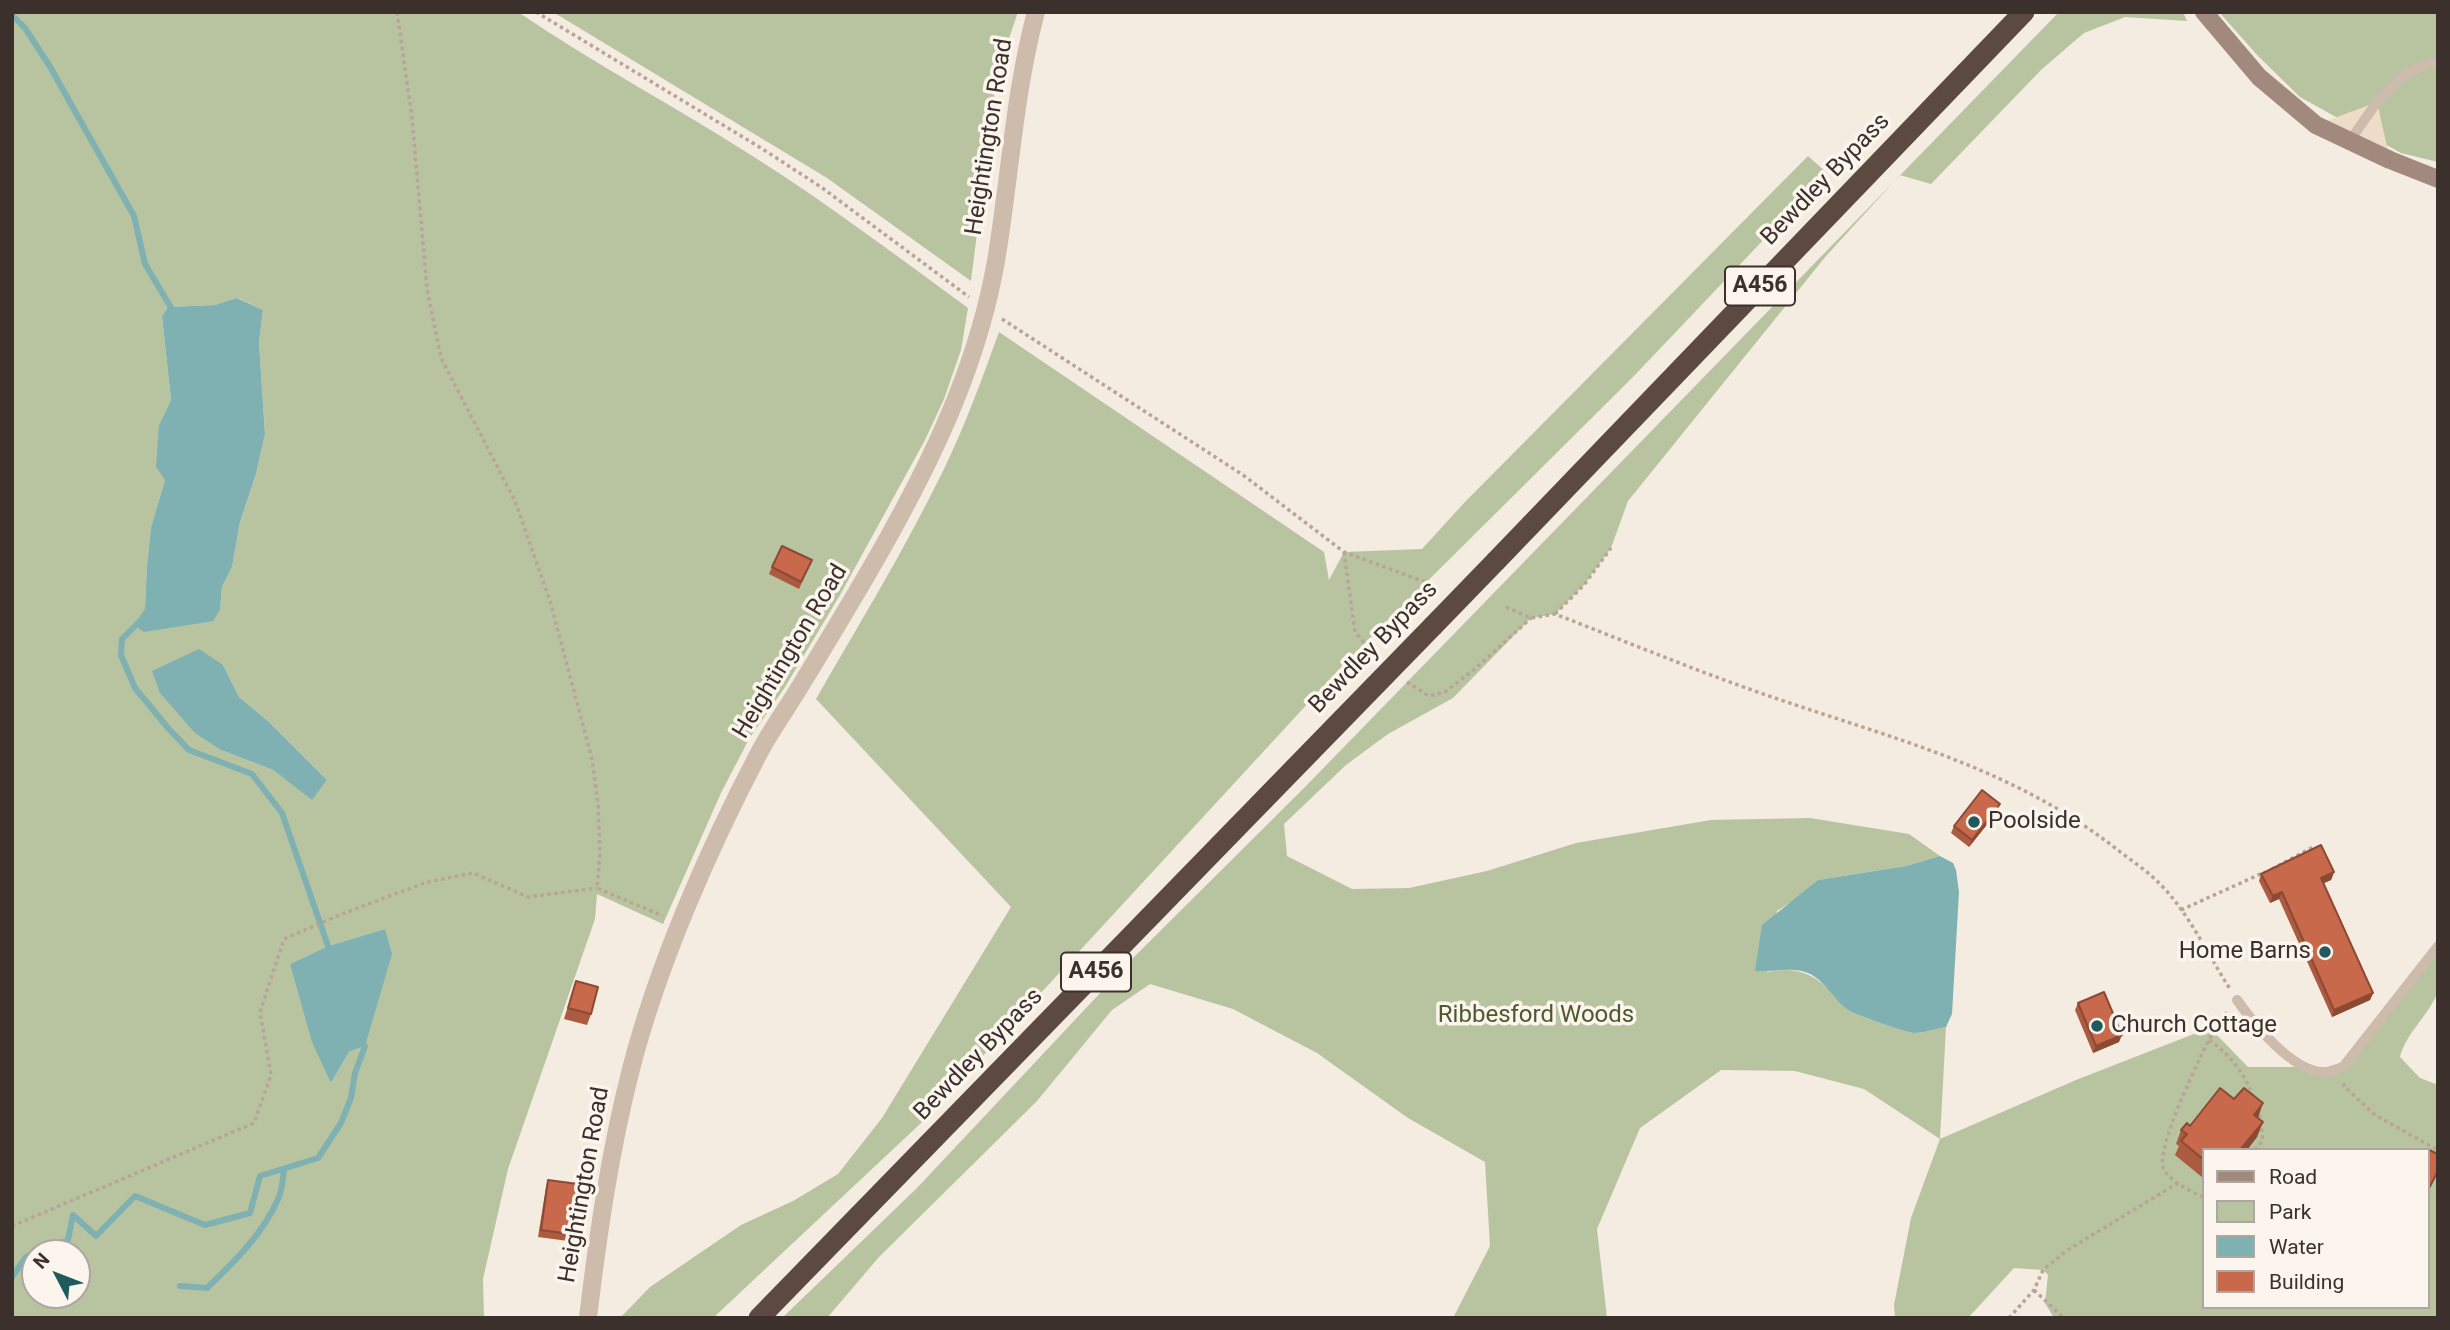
<!DOCTYPE html>
<style>
body{margin:0}
#map{position:relative;width:2450px;height:1330px;overflow:hidden;background:#f4ebe1;font-family:Roboto,sans-serif}
canvas{display:block}
.frame{position:absolute;inset:0;border:14px solid #3b302b;pointer-events:none}
.legend{position:absolute;left:2202px;top:1148px;width:228px;height:161px;box-sizing:border-box;background:#fbf5ee;border:2px solid #aea6a0;margin:0;padding:9px 12px;list-style:none;font-size:21px;color:#3b302b}
.legend li{display:flex;align-items:center;gap:14px;height:35px}
.legend b{width:35px;border:2px solid #aea6a0}
.north{position:absolute;left:21px;top:1239px;width:70px;height:70px;box-sizing:border-box;background:#fbf5ee;border:2px solid #aea6a0;border-radius:50%;rotate:312deg;font-size:19px;font-weight:700;line-height:28px;text-align:center;color:#3b302b}
.north::after{content:'';display:block;margin:auto;width:24px;height:32px;background:#1f5a5e;clip-path:polygon(50% 0,100% 100%,50% 72%,0 100%)}
</style>
<div id="map">
<canvas width="2450" height="1330"></canvas>
<div class="frame"></div>
<ul class="legend">
<li><b style="height:9px;background:#a18a7d"></b>Road</li>
<li><b style="height:19px;background:#b8c4a0"></b>Park</li>
<li><b style="height:19px;background:#7fb0b2"></b>Water</li>
<li><b style="height:19px;background:#c8694b"></b>Building</li>
</ul>
<div class="north">N</div>
</div>
<script>
const g = document.querySelector('canvas').getContext('2d');
g.lineJoin = 'round';
function fillPath(path, color) { g.fillStyle = color; g.fill(path, 'evenodd'); }
function stroke(path, color, width, dash) { g.strokeStyle = color; g.lineWidth = width; g.lineCap = dash ? 'butt' : 'round'; g.setLineDash(dash || []); g.stroke(path); }
function label(font, color, halo, rows, align = 'center') {
  g.font = font + ' Roboto,sans-serif'; g.lineWidth = 7; g.setLineDash([]); g.textBaseline = 'middle'; g.strokeStyle = halo; g.fillStyle = color; for (const [text, x, y, turn = 0] of rows) {
    g.save(); g.translate(x, y); g.rotate((+turn || 0) * Math.PI / 180); g.textAlign = isNaN(turn) ? turn : align; if (halo) g.strokeText(text, 0, 0); g.fillText(text, 0, 0); g.restore();
  }
}
const green = new Path2D(`
 M12,12H518C594,64 676,107 754,157C828,204 897,256 968,308L961,350L944,399L925,440L840,595L785,687L749,739L721,793L663,924L597,894L595,919L508,1169L483,1279L484,1318H12ZM238,298L263,310L259,342L265,434L256,474L240,522L232,567L222,587L220,610L145,609L147,565L151,527L165,480L159,425L171,400L162,316L168,307L215,305ZM223,665L239,697L268,721L327,780L312,799L273,770L221,750ZM385,929L365,1046L349,1052L331,1083L290,964L328,946ZM35,1253H77V1295H35Z
 M553,12H1018L997,73L971,281L827,178Z
 M2059,12H2183L2187,21L2125,17L2084,33L2042,69L1931,184L1900,175L1826,256L1628,501L1611,548L1584,585L1555,614L1531,618L1453,698L1388,734L1346,765L1284,824L1287,856L1352,889L1409,888L1487,871L1576,843L1711,820L1810,818L1909,834L1940,856L1906,866L1818,880L1797,898L1777,911L1767,972C1795,966 1814,973 1834,994C1838,999 1843,1006 1848,1010C1855,1014 1907,1033 1914,1033C1925,1033 1936,1029 1946,1027L1940,1139L2076,1080L2204,1030L2213,1031L2248,1067H2343L2438,946C2438,960 2441,977 2438,990C2433,1011 2406,1032 2400,1057L2420,1078L2438,1085V1318H2054L2045,1303L2048,1275L2043,1270L2014,1268L1968,1318H1895L1894,1305L1911,1218L1940,1139L1864,1089L1795,1071L1721,1070L1640,1128L1597,1229L1607,1318H1453L1490,1246L1485,1162L1408,1118L1317,1053L1233,1009L1150,984L1112,1010L1037,1101L879,1257L827,1318H782L917,1188L1134,957L1305,787ZM2203,1150H2427V1307H2203Z
 M2219,12H2438V162L2401,153L2300,97L2258,56Z
 M1808,156L1827,173L1633,377L1346,662L920,1124L713,1318H620L650,1287L741,1225L793,1201L838,1174L882,1118L1011,907L816,699C859,624 905,549 943,471C965,426 982,379 999,332L1324,552L1329,580L1344,552L1422,549L1463,504Z`);
const plaza = new Path2D(`
 M2377,102L2390,160L2316,125Z`);
const water = new Path2D(`
 M237,298L263,310L259,342L265,434L256,474L240,522L232,567L222,587L220,610L213,621L144,632L134,625L145,609L147,565L151,527L165,480L156,467L159,425L171,400L162,316L168,307L215,305Z
 M199,649L223,665L239,697L268,721L327,780L312,800L273,770L221,750L195,733L160,693L152,671Z
 M1940,856L1953,863L1956,870L1959,892L1952,1014L1946,1027C1936,1029 1924,1033 1914,1033C1907,1033 1854,1014 1848,1010C1833,999 1826,981 1808,973C1791,966 1772,973 1755,971L1762,925L1818,880L1906,866Z
 M385,929L392,954L365,1046L349,1052L331,1083L312,1042L290,964L328,946Z`);
const stream = new Path2D(`
 M12,15L25,28L49,65L134,216L145,264L173,311
 M140,621L122,639L121,655L135,688L168,728L189,750L252,774L282,813L328,946
 M36,1253L68,1240L73,1215L96,1236L135,1196L205,1225L250,1213L260,1176L318,1158L341,1123L351,1098L355,1073L365,1046
 M12,1277L26,1257L35,1253
 M180,1286L207,1288C234,1262 264,1233 279,1197C282,1189 283,1179 284,1170`);
const path = new Path2D(`
 M397,12L412,118L427,289L441,358L515,501L550,601L592,759L598,804L600,854L597,888L663,916
 M536,12L761,148L821,187L969,297
 M1002,319L1243,475L1344,552L1428,583
 M1344,552L1355,632L1377,657
 M1506,607L1531,618L1555,614C1627,642 1699,672 1772,697C1894,739 2010,767 2114,847C2129,859 2146,870 2159,883C2189,913 2207,953 2230,989
 M1555,614L1584,585L1611,548
 M1407,682L1429,696L1445,692L1476,668L1531,618
 M2272,869L2313,847
 M2181,910L2265,872
 M2209,1040C2231,1055 2244,1073 2254,1098
 M2344,1083V1086L2375,1115L2438,1150
 M2255,1150L2263,1140L2259,1111
 M2203,1197C2191,1192 2172,1182 2164,1170C2153,1153 2201,1055 2212,1034C2216,1027 2222,1019 2227,1012
 M12,1226L254,1123L271,1075L260,1012L284,939L342,914L427,882L473,873L528,897L597,888
 M2034,1290L2064,1318
 M2009,1318L2034,1290L2043,1270L2066,1251L2178,1183`);
const lane = new Path2D(`
 M2349,142L2377,102L2408,72L2438,61
 M2237,1000C2254,1024 2291,1070 2322,1072C2328,1073 2336,1069 2343,1067L2438,946`);
const street = new Path2D(`
 M588,1318C598,1234 610,1151 631,1069C658,964 709,848 760,751C773,727 790,704 804,680C858,591 919,492 957,396C974,353 988,307 996,261C1010,178 1014,94 1036,12`);
const secondary = new Path2D(`
 M2204,12L2259,77L2316,125L2390,160L2438,179`);
const highway = new Path2D(`
 M1496,561L2024,12
 M759,1318L1433,626`);
const highwayBridge = new Path2D(`
 M1433,626L1496,561`);
const wall = new Path2D(`
 M812,560L799,589L769,574L772,567Z
 M1997,812L1969,847L1951,833L1954,826Z
 M2334,872L2331,880L2323,883L2373,993L2370,1000L2332,1017L2279,899L2270,903L2259,881L2261,874Z
 M576,981L591,1014L587,1025L564,1019Z
 M2078,1003L2119,1042L2093,1053L2075,1010Z
 M2258,1118L2257,1137L2247,1150H2203V1178L2175,1155L2179,1146L2176,1144L2181,1130L2190,1126Z
 M548,1180L570,1234L568,1241L538,1237L546,1187Z`);
const shadedWall = new Path2D(`
 M2000,804L1997,812L1969,847L1972,840Z
 M2334,872L2331,880L2318,886L2321,878Z
 M2282,892L2279,899L2270,903L2273,896Z
 M2373,993L2370,1000L2332,1017L2334,1010Z
 M2122,1035L2119,1042L2093,1053L2096,1046Z
 M2263,1103L2258,1118L2254,1115Z
 M2263,1122L2257,1137L2247,1150H2240Z`);
const building = new Path2D(`
 M782,546L812,560L801,582L772,567Z
 M1982,790L2000,804L1972,840L1954,826Z
 M2321,845L2334,872L2321,878L2373,993L2334,1010L2282,892L2273,896L2261,874Z
 M576,981L598,987L591,1014L568,1008Z
 M2104,992L2122,1035L2096,1046L2078,1003Z
 M2220,1088L2234,1099L2244,1088L2263,1103L2254,1115L2263,1122L2240,1150H2203V1159L2181,1141L2187,1134L2181,1130L2187,1123L2190,1126Z
 M2427,1149L2438,1154V1171L2427,1192Z
 M548,1180L578,1184L570,1234L541,1230Z`);
const markers = [
 [1974,822,7,"#1f5a5e"],
 [2325,952,7,"#1f5a5e"],
 [2097,1026,7,"#1f5a5e"]
];
const shields = [
 [1760,286,70],
 [1096,972,70]
];
const shieldNames = [
 ["A456",1760,286],
 ["A456",1096,972]
];
const streetNames = [
 ["Heightington Road",990,137,-81],
 ["Bewdley Bypass",1826,180,-46],
 ["Bewdley Bypass",1374,648,-46],
 ["Heightington Road",791,652,-59],
 ["Bewdley Bypass",979,1055,-46],
 ["Heightington Road",585,1185,-80]
];
const poiNames = [
 ["Poolside",1988,822],
 ["Home Barns",2311,952,"right"],
 ["Church Cottage",2111,1026]
];
const parkNames = [
 ["Ribbesford Woods",1536,1016]
];
fillPath(green, '#b8c4a0');
fillPath(plaza, '#ecdcc8');
fillPath(water, '#7fb0b2');
stroke(stream, '#7fb0b2', 6);
stroke(path, '#b9a596', 3.5, [3.5, 3.5]);
stroke(lane, '#cdbbac', 10);
stroke(street, '#cdbbac', 18);
stroke(secondary, '#a18a7d', 18);
stroke(highway, '#5c4a42', 21);
stroke(highwayBridge, '#5c4a42', 21);
fillPath(wall, '#ac5a40');
fillPath(shadedWall, '#8c4a34');
fillPath(building, '#c8694b');
stroke(building, '#8c4a34', 2);
for (const [x, y, r, color] of markers) { const dot = new Path2D(); dot.arc(x, y, r, 0, 2 * Math.PI); g.fillStyle = color; g.fill(dot); stroke(dot, '#fbf5ee', 2.5); }
for (const [x, y, w] of shields) { const box = new Path2D(); box.roundRect(x - w / 2, y - 19.5, w, 39, 5); g.fillStyle = '#fbf5ee'; g.fill(box); stroke(box, '#3b302b', 2); }
label('bold 23px', '#3b302b', null, shieldNames);
label('24px', '#3b302b', '#fbf5ee', streetNames);
label('24px', '#3b302b', '#fbf5ee', poiNames, 'left');
label('24px', '#4a5a2e', '#fbf5ee', parkNames);
</script>
